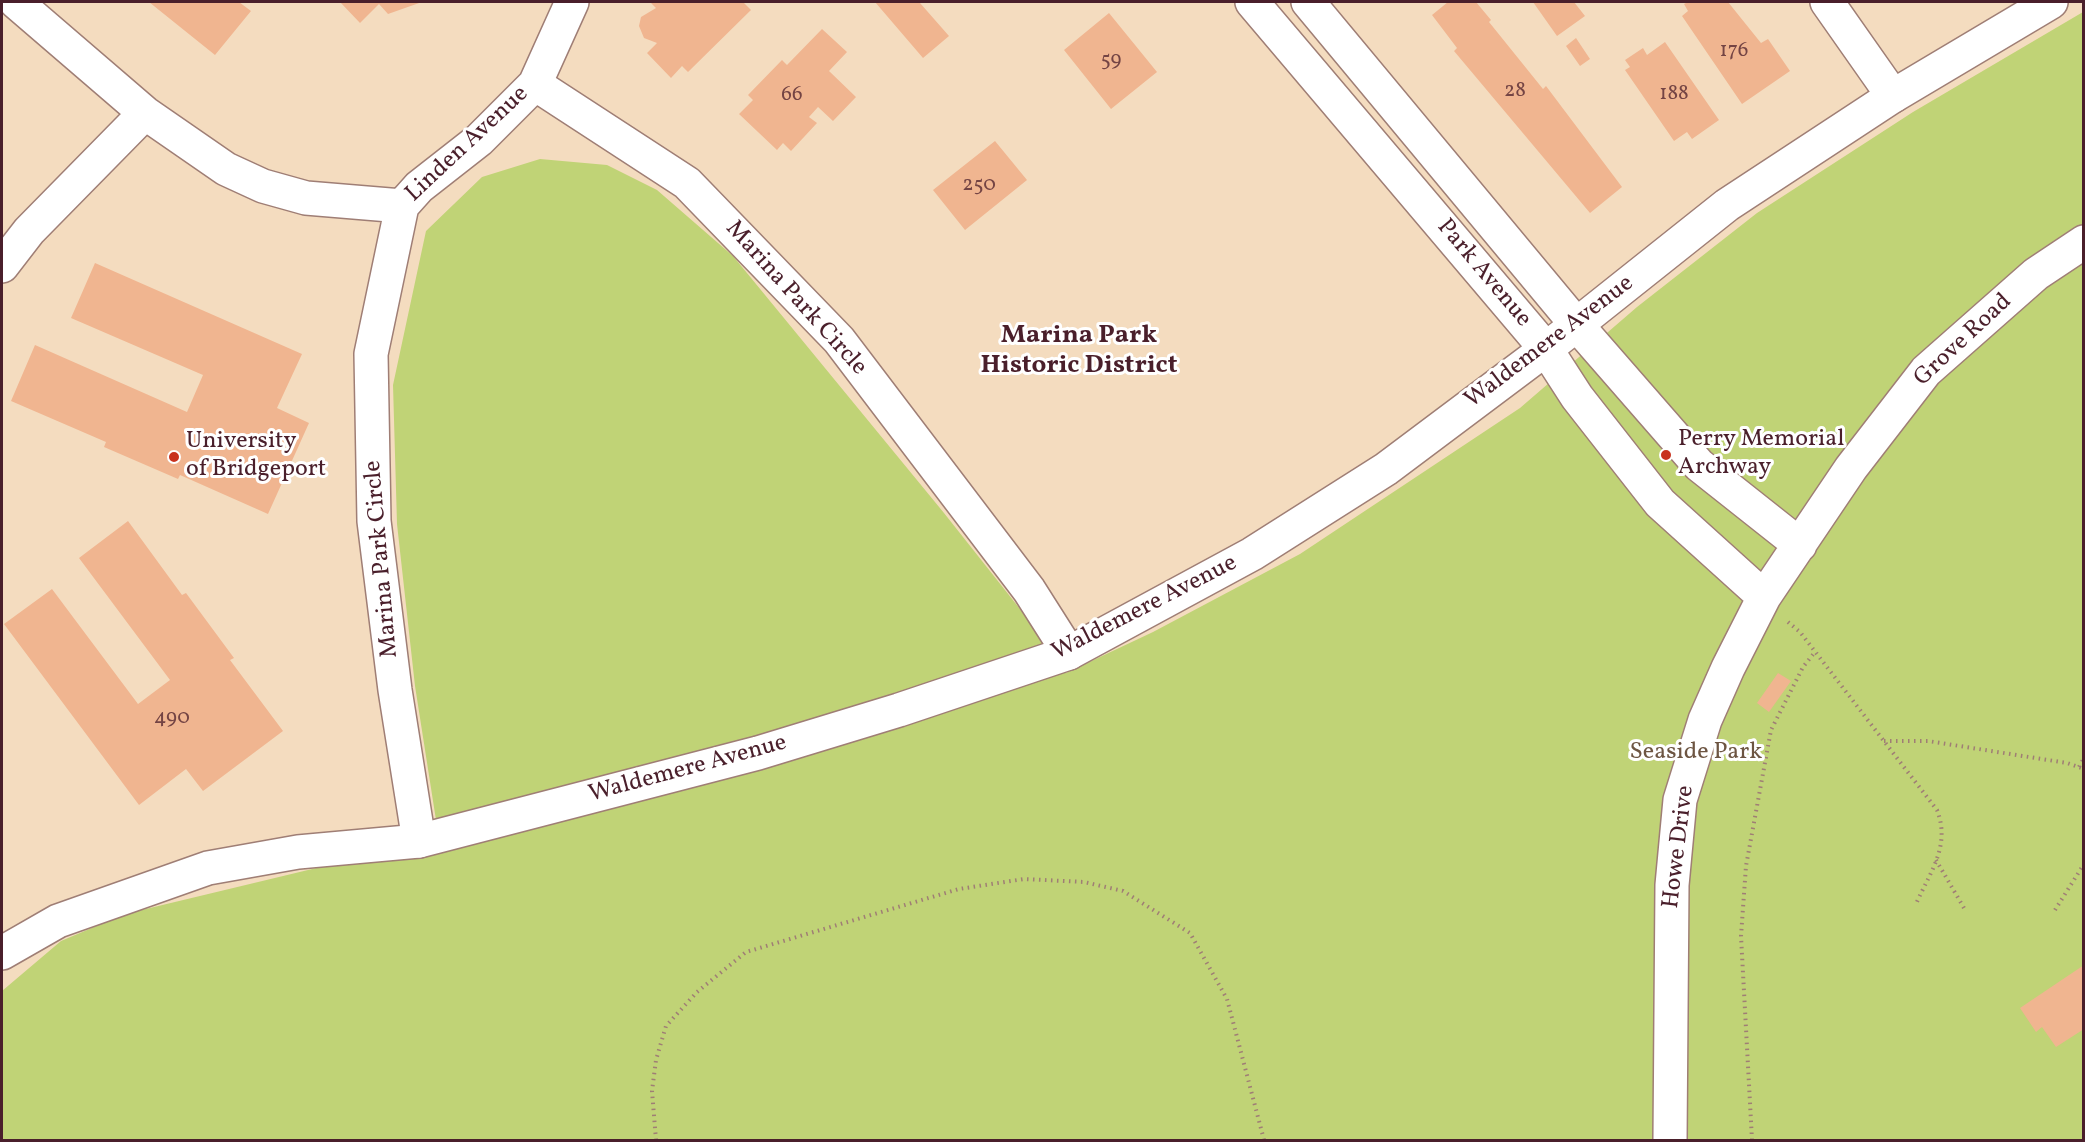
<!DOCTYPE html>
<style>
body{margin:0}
#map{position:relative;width:2085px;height:1142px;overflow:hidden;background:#f4dcbf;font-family:Vollkorn,serif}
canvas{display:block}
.frame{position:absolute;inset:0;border:3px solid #4a1f2b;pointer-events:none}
</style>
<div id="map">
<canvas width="2085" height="1142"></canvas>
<div class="frame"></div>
</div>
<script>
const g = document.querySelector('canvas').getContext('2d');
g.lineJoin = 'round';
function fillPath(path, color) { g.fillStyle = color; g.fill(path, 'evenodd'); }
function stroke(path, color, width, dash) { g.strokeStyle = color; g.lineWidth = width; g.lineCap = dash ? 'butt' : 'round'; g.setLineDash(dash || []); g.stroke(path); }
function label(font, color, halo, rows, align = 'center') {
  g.font = font + ' Vollkorn,serif'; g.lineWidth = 6; g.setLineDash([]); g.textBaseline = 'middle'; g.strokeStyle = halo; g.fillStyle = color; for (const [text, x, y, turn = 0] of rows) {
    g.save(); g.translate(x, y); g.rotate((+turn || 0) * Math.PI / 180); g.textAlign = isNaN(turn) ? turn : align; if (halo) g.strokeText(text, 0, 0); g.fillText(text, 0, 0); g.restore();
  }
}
const green = new Path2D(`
 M2083,12V1140H2V991L61,941L125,914L333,864L441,852L415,686L397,524L393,385L426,231L482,177L540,159L607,165L657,190L733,256L944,513L1020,609L1066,673L1153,632L1300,554L1520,408L1637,307L1757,213L1913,112Z`);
const building = new Path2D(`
 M149,2H239L251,11L215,55Z
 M340,2H422L388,14L379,4L360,23Z
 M653,2H743L751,10L688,72L682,66L671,78L647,53L657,43L644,38L639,26L641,17L656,8L651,3Z
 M875,2H922L920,3L949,36L923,58Z
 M1448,2H1476L1491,20L1489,22L1543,89L1546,86L1622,187L1590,213L1454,51L1457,48L1432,15Z
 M1533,2H1574L1585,16L1557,36Z
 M1688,2H1728L1761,43L1768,39L1790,71L1742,104L1682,16L1688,11L1684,4Z
 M1109,13L1157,72L1111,109L1064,50Z
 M822,29L847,52L829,71L856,97L833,121L818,107L809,117L817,123L791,151L783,143L777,150L739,114L753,100L748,95L782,60L787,65Z
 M1576,38L1590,59L1580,66L1566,46Z
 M1665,42L1719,120L1692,139L1687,132L1674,141L1625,70L1630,67L1625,60L1643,48L1647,55Z
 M995,141L1027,180L965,230L933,190Z
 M95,263L302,354L277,408L309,423L268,514L180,475L178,479L104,447L106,442L11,401L35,345L187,412L203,375L71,318Z
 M128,521L182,595L186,593L234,658L230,660L283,731L203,791L186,769L139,805L4,624L52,589L138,704L170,680L79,558Z
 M1778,673L1791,681L1769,712L1757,703Z
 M2084,965V1029L2056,1047L2042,1027L2036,1032L2020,1008Z`);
const path = new Path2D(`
 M1788,622L1800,632L1937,810C1951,846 1930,872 1916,904
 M1884,741H1928L2067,763L2084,769
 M2079,767L2084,758
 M1936,860L1964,908
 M2055,910L2084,864
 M656,1140L652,1091L656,1060L666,1026L697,992L746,952L959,889L1024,879L1084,882L1123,891L1190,933L1227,999L1264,1140
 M1752,1140L1741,936L1746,866L1771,730L1803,667L1815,652`);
const minor = new Path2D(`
 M16,2L145,113L226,169L263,186L306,198L402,206
 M1827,2L1893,96
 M535,84L687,183L839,340L1029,590L1069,653
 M2,266L29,231L145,113
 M1576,324L1699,465L1800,545
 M1546,349L1577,397L1660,503L1764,597
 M419,841L395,690L374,521L371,354L402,206L419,187L479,140L535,84L572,2
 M1670,1140L1672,885L1680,800L1705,720L1728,668L1764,597L1851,468L1926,371L2036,274L2084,242`);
const tertiary = new Path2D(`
 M1252,2L1546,349
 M1308,2L1576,324
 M2,953L58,921L208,868L298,852L419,841L758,753L899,710L1069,653L1252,554L1386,469L1546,349L1727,205L1893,96L2051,2`);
const markers = [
 [1666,455,6,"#c8321e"],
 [174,457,6,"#c8321e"]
];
const numberNames = [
 ["176",1734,52],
 ["59",1111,61],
 ["28",1515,92],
 ["188",1674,95],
 ["66",792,96],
 ["250",979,186],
 ["490",172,719]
];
const streetNames = [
 ["Linden Avenue",468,145,-43],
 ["Park Avenue",1483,274,50],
 ["Marina Park Circle",795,299,48],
 ["Grove Road",1964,341,-43],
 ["Waldemere Avenue",1550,343,-37],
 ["Marina Park Circle",383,559,-95],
 ["Waldemere Avenue",1145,609,-27],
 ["Waldemere Avenue",688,770,-15],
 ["Howe Drive",1680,847,-83]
];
const poiNames = [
 ["Perry Memorial",1678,441],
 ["Archway",1678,469],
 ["University",186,443],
 ["of Bridgeport",186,471]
];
const parkNames = [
 ["Seaside Park",1696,754]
];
const neighbourhoodNames = [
 ["Marina Park",1079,337],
 ["Historic District",1079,367]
];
fillPath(green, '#c0d376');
fillPath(building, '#f0b590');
stroke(minor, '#9f7e75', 36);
stroke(tertiary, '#9f7e75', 36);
stroke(path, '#9f7e75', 4, [1.5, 4.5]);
stroke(minor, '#fff', 33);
stroke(tertiary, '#fff', 33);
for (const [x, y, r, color] of markers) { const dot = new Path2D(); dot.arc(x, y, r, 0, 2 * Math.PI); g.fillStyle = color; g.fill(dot); stroke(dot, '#fff', 2); }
label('21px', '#744444', null, numberNames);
label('24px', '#4a1f2b', '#fff', streetNames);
label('24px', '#4a1f2b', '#fff', poiNames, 'left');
label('24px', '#6d5542', '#fff', parkNames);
label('bold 26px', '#4a1f2b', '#fff', neighbourhoodNames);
</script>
